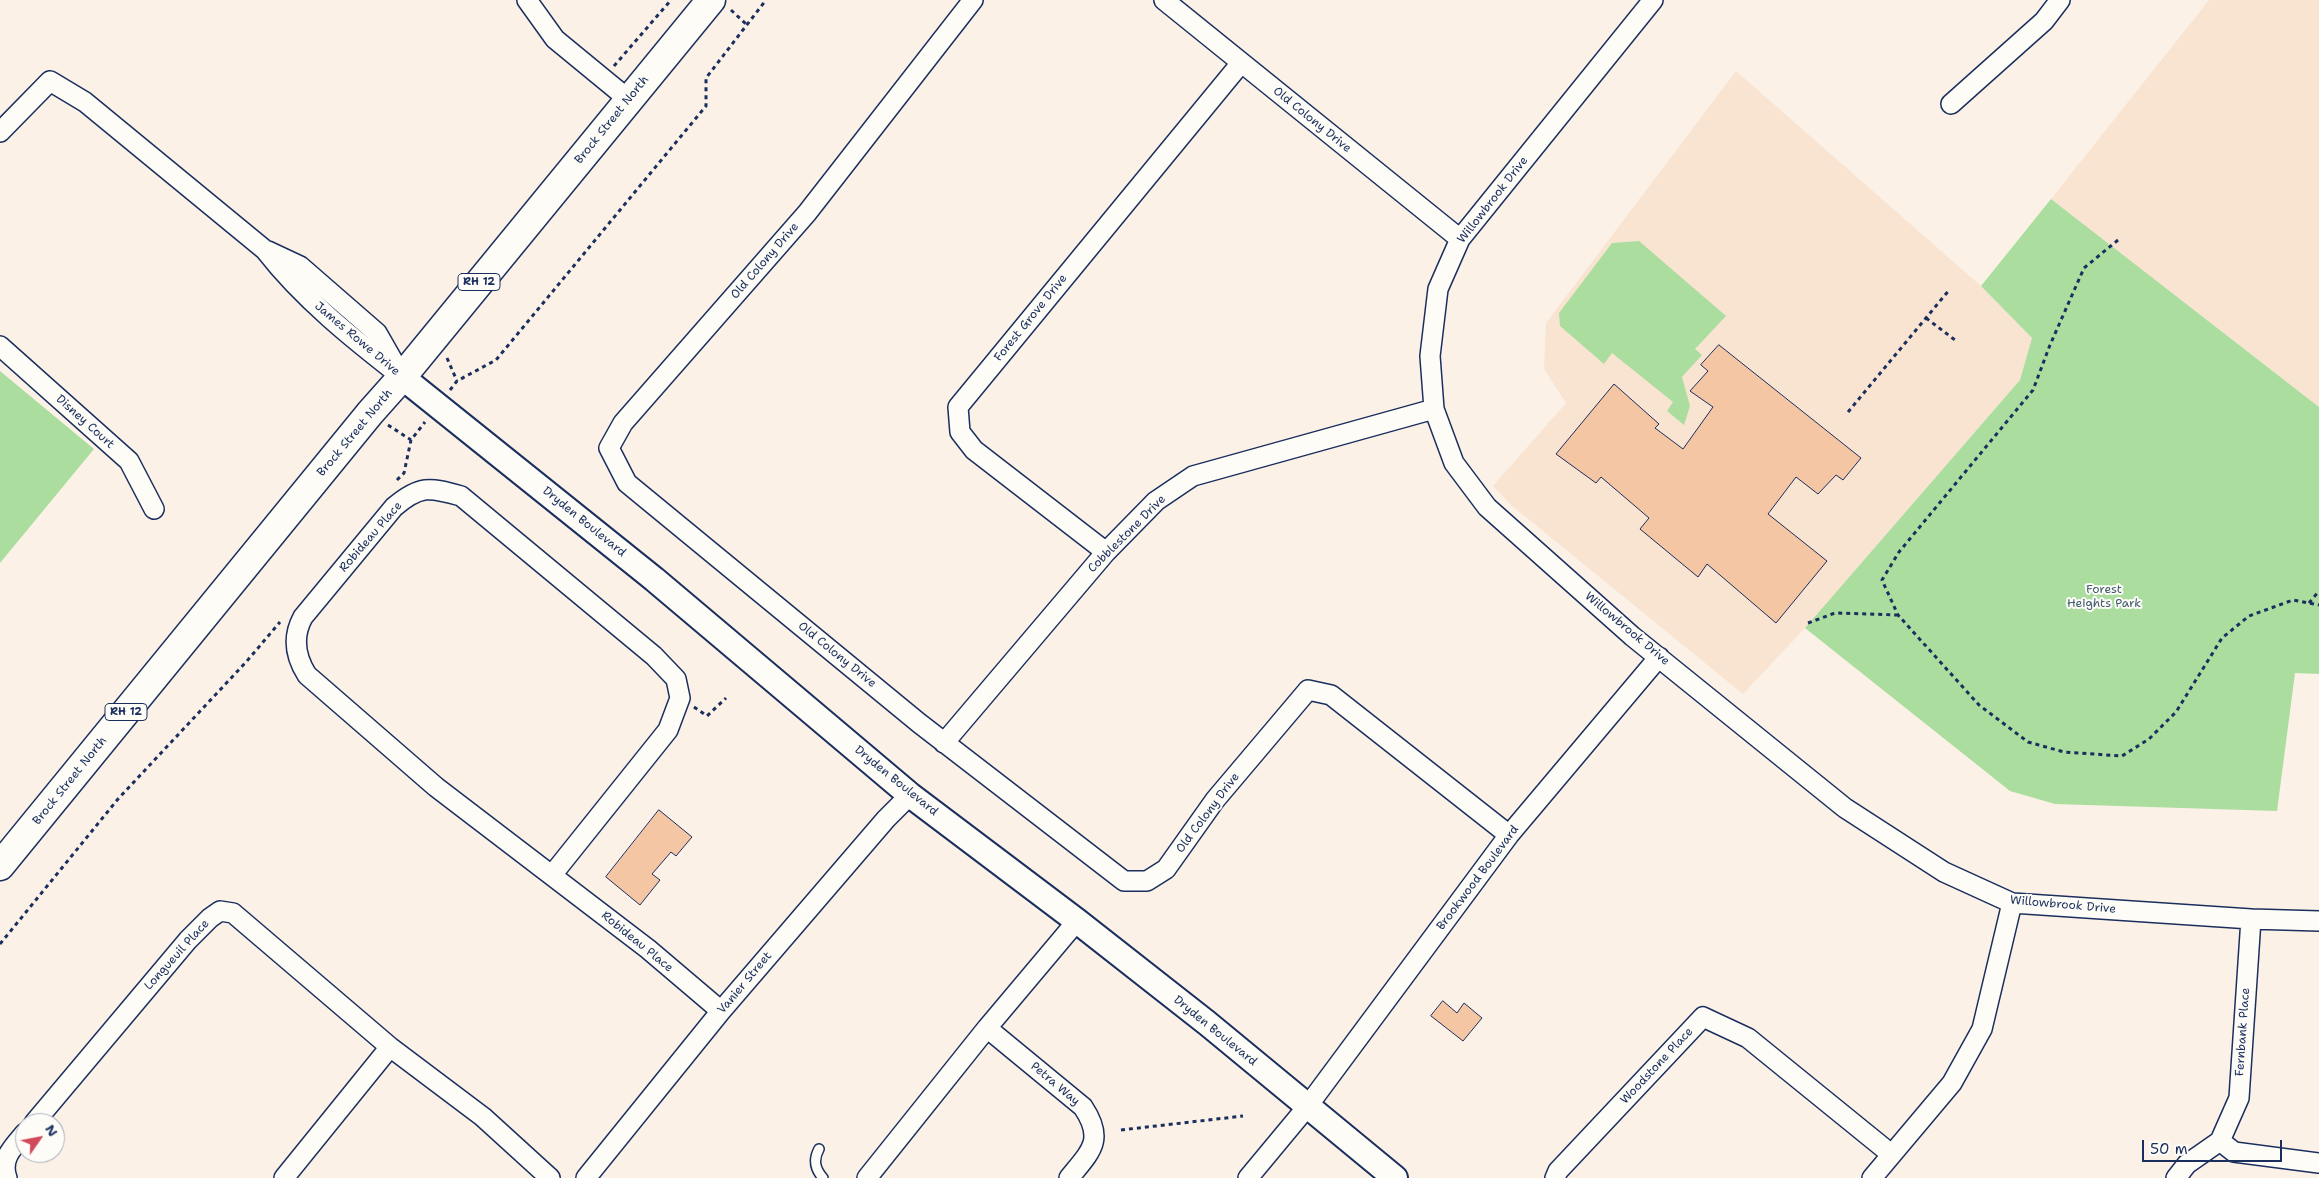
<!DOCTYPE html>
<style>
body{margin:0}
#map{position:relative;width:2319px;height:1178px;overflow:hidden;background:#fbf1e6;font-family:"Shantell Sans",sans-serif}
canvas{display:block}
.north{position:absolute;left:15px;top:1113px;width:50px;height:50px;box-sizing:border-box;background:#fdfcf7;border:1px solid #a3aaba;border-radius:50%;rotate:57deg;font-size:14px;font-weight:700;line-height:20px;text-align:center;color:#1b2f5e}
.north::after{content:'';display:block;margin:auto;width:18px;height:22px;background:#d1495b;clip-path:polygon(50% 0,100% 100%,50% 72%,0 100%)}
.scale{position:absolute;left:2142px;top:1140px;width:140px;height:22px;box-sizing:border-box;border:2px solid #1b2f5e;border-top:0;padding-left:6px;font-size:15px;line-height:18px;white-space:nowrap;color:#1b2f5e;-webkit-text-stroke:4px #fdfcf7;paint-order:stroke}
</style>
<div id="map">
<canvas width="2319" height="1178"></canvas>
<div class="north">N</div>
<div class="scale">50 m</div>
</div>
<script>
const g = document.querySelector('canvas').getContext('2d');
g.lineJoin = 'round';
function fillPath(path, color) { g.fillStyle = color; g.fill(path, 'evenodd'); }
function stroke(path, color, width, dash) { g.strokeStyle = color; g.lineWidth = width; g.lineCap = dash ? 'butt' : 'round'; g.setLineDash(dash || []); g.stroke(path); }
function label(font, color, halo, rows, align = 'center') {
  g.font = font + ' "Shantell Sans",sans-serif'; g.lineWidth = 4; g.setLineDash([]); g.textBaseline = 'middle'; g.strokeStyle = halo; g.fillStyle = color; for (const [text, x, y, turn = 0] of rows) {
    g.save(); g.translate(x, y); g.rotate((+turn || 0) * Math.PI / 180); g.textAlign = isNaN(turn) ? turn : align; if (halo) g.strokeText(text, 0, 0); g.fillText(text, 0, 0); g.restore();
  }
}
const built = new Path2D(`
 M2209,0H2319V407L2051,199Z
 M1736,71L1981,286L2032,338L2020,380L1805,628L1743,694L1511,505L1493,486L1566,403L1544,369L1546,323Z`);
const green = new Path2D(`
 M2051,199L2319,407V674L2295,673L2277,811L2055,804L2010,791L1805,628L2020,380L2032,338L1981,286Z
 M1639,241L1726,316L1695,349L1702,355L1682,377L1690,406L1684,425L1667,411L1673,402L1612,353L1604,364L1560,326L1559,313L1612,243Z
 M0,371L94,449L0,563Z`);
const building = new Path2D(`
 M1719,345L1861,458L1843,480L1836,475L1818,494L1796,477L1768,514L1827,561L1776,623L1707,564L1698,577L1640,529L1649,518L1601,477L1596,483L1556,454L1614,384L1659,424L1655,428L1683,449L1713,407L1690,391L1708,371L1701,365Z
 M659,810L692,837L676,856L671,852L652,874L660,880L640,905L606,877Z
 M1443,1001L1457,1013L1464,1003L1482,1018L1463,1041L1431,1016Z`);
const path = new Path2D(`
 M731,10L747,25
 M614,66L671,0
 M2118,240L2084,268L2050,345L2033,390L1899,552L1882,580L1898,615L1979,705L2028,742L2064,752L2122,756L2149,739L2176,712L2222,638L2249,616L2293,600L2319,605
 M1926,318L1955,340
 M447,358L457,381
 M450,390L457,381L496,360L706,106V78L766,0
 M1848,412L1950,289
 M388,425L411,440
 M397,480L404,473L411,440L425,422
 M2309,603L2319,591
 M1808,623L1835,613L1898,615
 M694,707L707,716L726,698
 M0,944L118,799L247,661L280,622
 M1121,1130L1243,1116`);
const service = new Path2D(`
 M819,1149C813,1160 815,1169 823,1178`);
const minor = new Path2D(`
 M527,0L555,39L628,99
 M973,0L807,213L623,423L609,448L627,483L919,723L1124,881H1147L1166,869L1215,800L1308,690L1331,695L1509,835
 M1164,0L1460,239
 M1653,0L1460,239L1438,289L1430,356L1434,409L1454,463L1487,507L1632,636L1845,808L1944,872L2012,903L2251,919L2319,921
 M1951,104L2044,21L2060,0
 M0,132L50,81L85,102L265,250C303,299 353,339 402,377
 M268,251L300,266L377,333L397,368
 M0,346L129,461L154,509
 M1106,552L974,450L960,432L958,407L1241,63
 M944,743L1106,552L1156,501L1193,476L1434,409
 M552,875L668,730L680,698L676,679L654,656L461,496C429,487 420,485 394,507L303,617C292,637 295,656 307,675L436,787L648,949L721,1011
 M987,1028L1083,1107C1105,1140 1091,1151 1069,1178
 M34,1123L188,940L210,918L220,911L233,913L390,1047L483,1117L550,1178
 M2220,1141L2234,1152L2319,1163
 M7,1178C0,1159 13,1147 25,1133
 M284,1178L390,1047
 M586,1178L721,1011L886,819L910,795
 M867,1178L987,1028L1077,921
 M1248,1178L1307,1107L1509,835L1659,657
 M1555,1178L1558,1171L1703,1017L1748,1038L1891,1154
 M1872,1178L1952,1083L1982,1029L2012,903
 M2176,1178L2187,1164L2220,1141L2239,1098L2251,919`);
const tertiary = new Path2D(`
 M402,377L654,579L910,795L1077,921L1207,1023L1395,1178`);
const primary = new Path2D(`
 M0,866L370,413L402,377L711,0`);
const shields = [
 [479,282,42],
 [126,712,42]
];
const shieldNames = [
 ["RH 12",479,282],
 ["RH 12",126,712]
];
const streetNames = [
 ["Brock Street North",612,120,-51],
 ["Old Colony Drive",1312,120,39],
 ["Willowbrook Drive",1493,200,-52],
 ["Old Colony Drive",765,261,-49],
 ["Forest Grove Drive",1031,318,-51],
 ["James Rowe Drive",357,339,40],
 ["Disney Court",85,422,42],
 ["Brock Street North",355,433,-50],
 ["Dryden Boulevard",584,522,39],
 ["Cobblestone Drive",1127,534,-45],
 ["Robideau Place",371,537,-49],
 ["Willowbrook Drive",1627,629,40],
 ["Old Colony Drive",837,655,39],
 ["Brock Street North",70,781,-51],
 ["Dryden Boulevard",896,781,39],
 ["Old Colony Drive",1208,813,-53],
 ["Brookwood Boulevard",1478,878,-53],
 ["Willowbrook Drive",2063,905,5],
 ["Robideau Place",637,942,39],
 ["Longueuil Place",177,955,-48],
 ["Vanier Street",745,983,-50],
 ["Dryden Boulevard",1215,1031,39],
 ["Fernbank Place",2243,1032,-86],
 ["Woodstone Place",1657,1066,-47],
 ["Petra Way",1055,1084,40]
];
const parkNames = [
 ["Forest",2104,590],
 ["Heights Park",2104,604]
];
fillPath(built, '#f9e4d2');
fillPath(green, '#abdd9f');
fillPath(building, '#f5c6a4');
stroke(building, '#1b2f5e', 1);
stroke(service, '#1b2f5e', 12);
stroke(minor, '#1b2f5e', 22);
stroke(tertiary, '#1b2f5e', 28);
stroke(primary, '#1b2f5e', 31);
stroke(path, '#1b2f5e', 3, [4, 4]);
stroke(service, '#fdfcf7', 9);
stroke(minor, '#fdfcf7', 19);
stroke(tertiary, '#fdfcf7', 24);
stroke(primary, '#fdfcf7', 28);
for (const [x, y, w] of shields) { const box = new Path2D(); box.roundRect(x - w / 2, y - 8.5, w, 17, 4); g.fillStyle = '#fdfcf7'; g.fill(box); stroke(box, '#1b2f5e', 1); }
label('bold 11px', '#1b2f5e', null, shieldNames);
label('12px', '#1b2f5e', '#fdfcf7', streetNames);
label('12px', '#3f5a6e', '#fdfcf7', parkNames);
</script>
